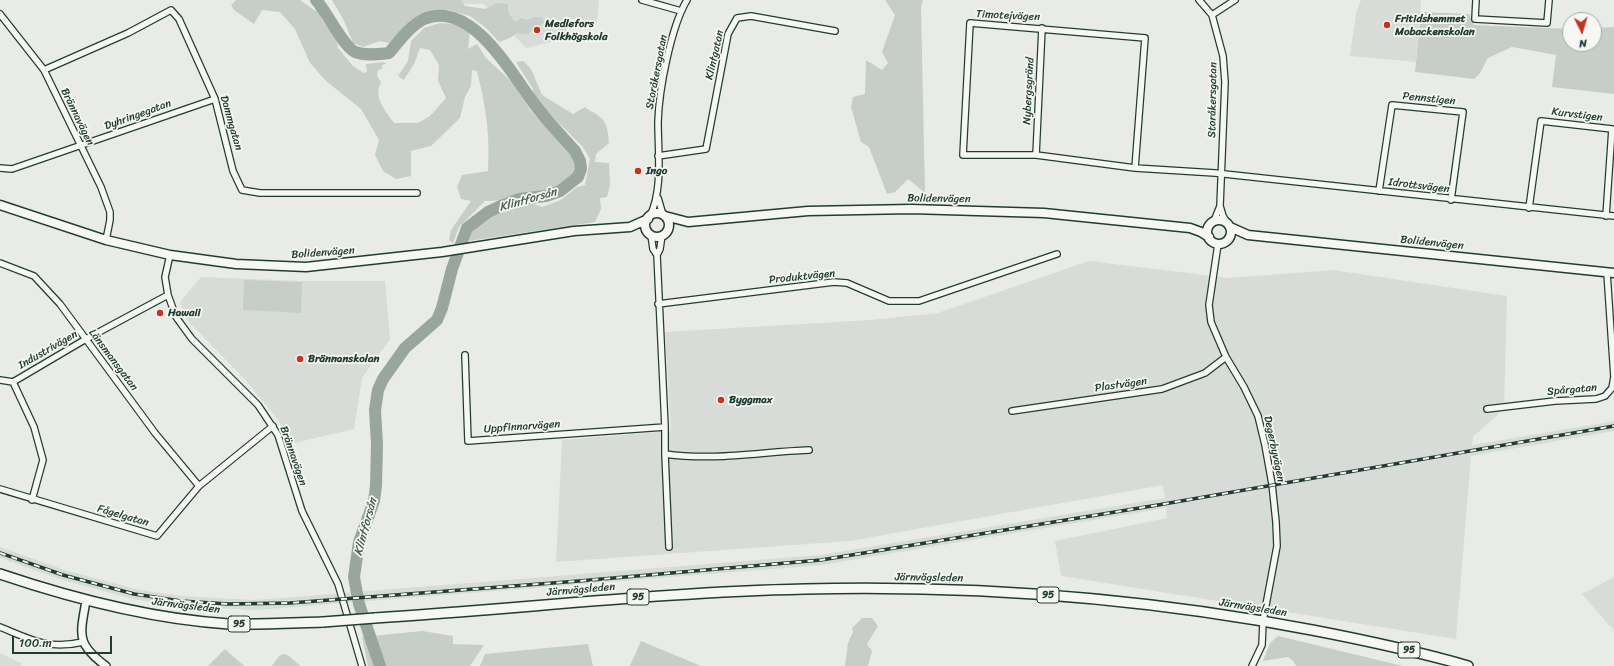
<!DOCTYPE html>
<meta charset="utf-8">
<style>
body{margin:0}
#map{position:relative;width:1614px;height:666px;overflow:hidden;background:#e9ebe7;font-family:Sriracha,sans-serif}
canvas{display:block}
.north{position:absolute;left:1562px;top:12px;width:40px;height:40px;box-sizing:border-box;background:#f6f6f2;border:1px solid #a0aca6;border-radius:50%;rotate:175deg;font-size:11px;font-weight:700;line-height:16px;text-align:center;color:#1f3d34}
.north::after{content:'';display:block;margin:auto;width:14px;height:18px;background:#c8321e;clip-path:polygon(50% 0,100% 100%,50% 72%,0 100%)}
.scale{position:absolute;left:12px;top:636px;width:100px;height:18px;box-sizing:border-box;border:2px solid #1f3d34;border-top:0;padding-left:5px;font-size:12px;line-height:14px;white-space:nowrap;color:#1f3d34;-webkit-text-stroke:3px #f6f6f2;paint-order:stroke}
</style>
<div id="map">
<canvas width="1614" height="666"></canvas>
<div class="north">N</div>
<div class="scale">100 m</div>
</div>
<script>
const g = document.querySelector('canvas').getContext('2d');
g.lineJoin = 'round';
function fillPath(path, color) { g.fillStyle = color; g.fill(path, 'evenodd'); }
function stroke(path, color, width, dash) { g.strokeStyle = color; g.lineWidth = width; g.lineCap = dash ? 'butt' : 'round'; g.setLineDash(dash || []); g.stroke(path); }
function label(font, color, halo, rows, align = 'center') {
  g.font = font + ' Sriracha,sans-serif'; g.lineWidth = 3.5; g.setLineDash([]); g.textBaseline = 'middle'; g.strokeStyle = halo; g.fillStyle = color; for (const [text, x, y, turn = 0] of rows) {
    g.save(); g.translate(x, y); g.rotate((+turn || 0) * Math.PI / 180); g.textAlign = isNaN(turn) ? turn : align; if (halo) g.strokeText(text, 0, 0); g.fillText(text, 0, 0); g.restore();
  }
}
const built = new Path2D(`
 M388,0H599L597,21L570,19L563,39L526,48L484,4L396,3Z
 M1361,0H1421L1416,62L1350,56L1356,13Z
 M1089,261L1229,278L1333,270L1507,296L1504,409L1473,437L1472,445L1614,421V431L1471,456L1456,639L1061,576L1055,541L1167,518L1166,508L822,565L256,610L180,606L133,599L62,580L0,558V547L65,570L135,589L181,596L256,600L820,555L1165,498L1163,485L850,541L556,562L562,440L671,431L665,332L870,320L938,313Z
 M201,277L302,281H385L390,339L362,378L354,429L290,444L278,420L248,383L187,320L180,302Z
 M1614,577V631L1582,594Z
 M0,653L23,664L20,666H0Z`);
const green = new Path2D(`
 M236,0H300L314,10L319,11L322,20L336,38L338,48L353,66L364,73L367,72L366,64L384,62L386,64L382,65V69L378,70L377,76L381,82C373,98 385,110 394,123H418L430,116L446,98L438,81L439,65L430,50L420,48L414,64L404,80L398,76L408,61L411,41L424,28L440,23L455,24L470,31L468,49L477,44L486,58L512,82L530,110L575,159L577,170C575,173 573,178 569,180C554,191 504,202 485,201L459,227L453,243L449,240L451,230L471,201L461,199L457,187L462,175L488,171C490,132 486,108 477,71L472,70L471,86L465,97L460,118L431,146L411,151V176L396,179L383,171L375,155L379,140L361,109L326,81L310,63L295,29L280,12L262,10L254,24L234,10L231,5Z
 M332,0H461L465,6L485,9L497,3L508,4L509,14L515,22L522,18L528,20L534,17L543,18L544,22L528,34L517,33L510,38L499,42L486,28L470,16L449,10L428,16L422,15L406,27L395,40L388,43L380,41L363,47L353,43L343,19Z
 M885,0H923L921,7L925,193L908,179L895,192L887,194L869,147L861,142L851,107L853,97L865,94L866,60L882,70L888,63L882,52L895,15Z
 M1421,12L1469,14L1474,25L1570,29V44H1594V28L1614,27V94L1552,87L1556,55L1512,47L1488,58L1480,73L1474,79L1415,72Z
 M523,61L531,69L542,95L573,114L585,107C591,112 594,112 599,116C608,122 608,133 609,143L596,154L595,162L609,163L610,185L607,197L600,198L601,209L595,222L469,241L471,232L479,224L492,215L505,212L519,204L530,202L542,207L561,200L577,187L585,185L590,159L582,146L532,96L533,89L516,62Z
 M244,280L302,282L301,313L243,310Z
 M862,618H872L878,626L867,644L872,651L868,666H845L848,643L853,632L852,628Z
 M422,631L453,636V644L484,645L470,666H368L362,637Z
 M1278,636L1403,666H1296L1293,661L1288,657L1263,661L1270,643Z
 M641,641L701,666H630Z
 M588,644L593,666H480L485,654Z
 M225,649L244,666H208Z
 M284,654L289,656L300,666H272L279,656Z`);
const river = new Path2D(`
 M316,0C327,12 343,46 355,52C366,56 378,54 389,53C399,41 410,26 424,19C470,0 509,69 530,98C543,117 560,134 575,151L580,161L581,169L578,177L560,191L546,196L519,199L503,205L488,212L467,228L452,269L442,308L437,320L405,348L383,379L378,390L375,410L377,444L376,486L374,501L359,542L354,577L359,604L380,666`);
const minor = new Path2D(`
 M642,0L681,11
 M1199,0L1212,15L1223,56L1225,82L1220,206L1214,221
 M1476,0L1475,19L1547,23L1549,0
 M0,14L44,70L101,187L110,212V220L106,240
 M1212,15L1235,0
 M44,70L128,33L171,10L179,19L215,99L233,171L242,190L260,193H417
 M1036,155L1042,28
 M658,156L706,149L728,34L737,18L751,16L835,31
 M0,168L12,169L215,99
 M1135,168L1145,38L970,23L963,155H1036L1135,168L1215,173L1614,216
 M1379,191L1392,105L1463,112L1451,200
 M658,198L663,215
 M1220,206L1223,216L1228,224
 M1529,208L1541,121L1612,129L1606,216
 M650,216C663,190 658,151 658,122C659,89 671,27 687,0
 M1218,244L1209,305L1211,322L1226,357L1244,387L1258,416L1265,445L1272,484L1276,522L1277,546L1263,621L1262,645L1252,666
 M170,255L165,277L168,295L176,317L192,339L258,405L278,435L302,511L338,584L362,666
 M657,255L660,249L662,235
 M0,263L34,276L60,304L155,433L199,486
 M658,304L834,282L847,283L889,301H919L1057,254
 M465,355L468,441L665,427L657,255L653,249L651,235
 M0,380L13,382L86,339L168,295
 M13,382L34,427L43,460L32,500
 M1487,409L1555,401L1596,399L1605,396L1612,388L1614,377L1607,273
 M1012,411L1162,389L1205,373L1226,357
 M665,427V454C715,461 759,452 809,450
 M665,454L669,547
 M0,489L157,536L199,486L273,426
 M0,627C32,640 48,650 83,642`);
const tertiary = new Path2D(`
 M86,601C80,635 76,644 106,666`);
const secondary = new Path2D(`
 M0,205L106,240L170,255L236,264L306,267L442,252L574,231L630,227L648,219
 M645 225a12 12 0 1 1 24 0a12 12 0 1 1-24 0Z
 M665,216L688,222L808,211L911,209L1044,213L1190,228L1201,232L1209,237
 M1207 232a12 12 0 1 1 24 0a12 12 0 1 1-24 0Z
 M1230,227L1248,235L1614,273`);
const primary = new Path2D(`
 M0,574C74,599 150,619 229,624C260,625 292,623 323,622
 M375,618C519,609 662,592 805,589C975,585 1145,598 1312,630C1364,640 1416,651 1468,666`);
const rail = new Path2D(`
 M0,553L63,575L134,594L181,601L228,604L290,603L579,581L821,560L1158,505L1614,426`);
const primaryBridge = new Path2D(`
 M323,622L375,618`);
const markers = [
 [1387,25,4,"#c8321e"],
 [537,30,4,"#c8321e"],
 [638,171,4,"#c8321e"],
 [160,313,4,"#c8321e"],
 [300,359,4,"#c8321e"],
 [721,400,4,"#c8321e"]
];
const shields = [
 [1048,595,22],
 [638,597,22],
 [239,624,22],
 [1409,650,22]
];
const shieldNames = [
 ["95",1048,595],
 ["95",638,597],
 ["95",239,624],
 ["95",1409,650]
];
const streetNames = [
 ["Timotejvägen",1008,16,3],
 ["Klintgatan",715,55,-77],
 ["Storåkersgatan",657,72,-79],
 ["Nybergsgränd",1029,91,-87],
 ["Pennstigen",1429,99,6],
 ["Storåkersgatan",1213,100,-89],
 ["Dyhringegatan",138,115,-20],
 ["Kurvstigen",1577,115,7],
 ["Brännavägen",77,117,64],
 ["Dammgatan",231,123,74],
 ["Idrottsvägen",1419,186,7],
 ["Bolidenvägen",939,199,1],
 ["Bolidenvägen",1432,243,6],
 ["Bolidenvägen",323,253,-4],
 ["Produktvägen",802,277,-6],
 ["Industrivägen",48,350,-30],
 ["Länsmansgatan",113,360,53],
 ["Plastvägen",1121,385,-8],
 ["Spårgatan",1572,390,-5],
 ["Uppfinnarvägen",522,427,-4],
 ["Degerbyvägen",1274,449,78],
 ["Brännavägen",293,456,71],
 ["Fågelgatan",123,516,16],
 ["Järnvägsleden",929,578,1],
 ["Järnvägsleden",581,590,-5],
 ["Järnvägsleden",186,606,7],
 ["Järnvägsleden",1253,608,9]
];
const poiNames = [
 ["Fritidshemmet",1395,19],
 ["Mobackenskolan",1395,32],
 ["Medlefors",545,24],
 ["Folkhögskola",545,37],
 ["Ingo",646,171],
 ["Hawaii",168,313],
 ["Brännanskolan",308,359],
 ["Byggmax",729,400]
];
const waterNames = [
 ["Klintforsån",528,200,-16],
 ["Klintforsån",366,527,-75]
];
fillPath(built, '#d8dcd8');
fillPath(green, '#c7cec9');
stroke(river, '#99a6a0', 12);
stroke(minor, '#1f3d34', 8);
stroke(tertiary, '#1f3d34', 10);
stroke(secondary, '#1f3d34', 11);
stroke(primary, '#1f3d34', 12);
stroke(minor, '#f6f6f2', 5.5);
stroke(tertiary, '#f6f6f2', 7);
stroke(secondary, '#f6f6f2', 8);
stroke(primary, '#f6f6f2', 9);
stroke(rail, '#1f3d34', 3.5);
stroke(rail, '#f6f6f2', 2, [6]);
stroke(primaryBridge, '#1f3d34', 12, []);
stroke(primaryBridge, '#f6f6f2', 9);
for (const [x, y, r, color] of markers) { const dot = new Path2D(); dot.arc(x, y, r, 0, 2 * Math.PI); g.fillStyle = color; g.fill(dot); stroke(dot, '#f6f6f2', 1.5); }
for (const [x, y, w] of shields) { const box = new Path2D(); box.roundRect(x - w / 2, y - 8, w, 16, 3); g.fillStyle = '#f6f6f2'; g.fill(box); stroke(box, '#1f3d34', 1); }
label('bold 10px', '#1f3d34', null, shieldNames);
label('11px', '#1f3d34', '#f6f6f2', streetNames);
label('bold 11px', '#1f3d34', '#f6f6f2', poiNames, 'left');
label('italic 12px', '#445c54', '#f6f6f2', waterNames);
</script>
